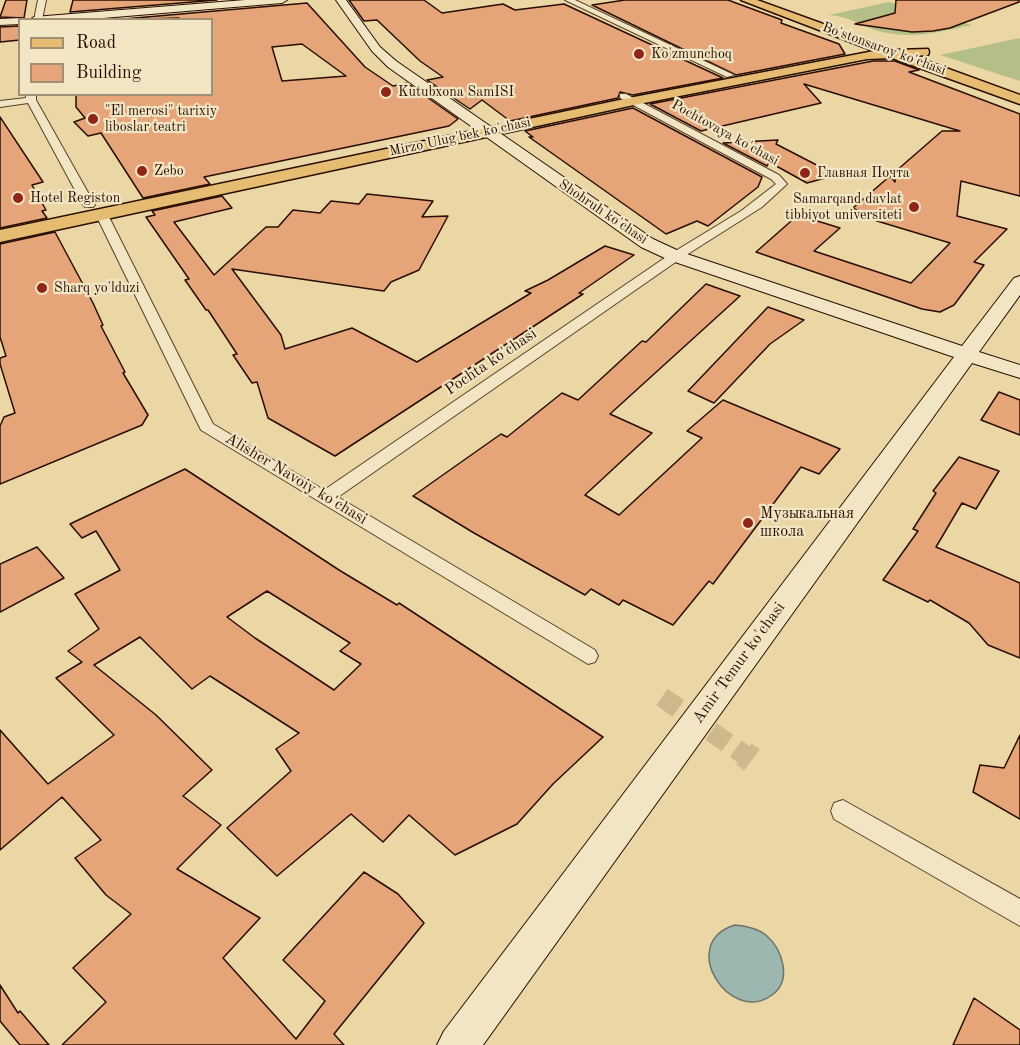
<!DOCTYPE html>
<meta charset="utf-8">
<style>
body{margin:0}
#map{position:relative;width:1020px;height:1045px;overflow:hidden;background:#ead7a5;font-family:"Old Standard TT",serif}
canvas{display:block}
.legend{position:absolute;left:18px;top:18px;width:195px;height:78px;box-sizing:border-box;background:#f1e5c4;border:2px solid #a18f76;margin:0;padding:8px 10px;list-style:none;font-size:18px;color:#290e01}
.legend li{display:flex;align-items:center;gap:12px;height:30px}
.legend b{width:30px;border:2px solid #a18f76}
</style>
<div id="map">
<canvas width="1020" height="1045"></canvas>
<ul class="legend">
<li><b style="height:8px;background:#e5bc72"></b>Road</li>
<li><b style="height:16px;background:#e5a579"></b>Building</li>
</ul>
</div>
<script>
const g = document.querySelector('canvas').getContext('2d');
g.lineJoin = 'round';
function fillPath(path, color) { g.fillStyle = color; g.fill(path, 'evenodd'); }
function stroke(path, color, width, dash) { g.strokeStyle = color; g.lineWidth = width; g.lineCap = dash ? 'butt' : 'round'; g.setLineDash(dash || []); g.stroke(path); }
function label(font, color, halo, rows, align = 'center') {
  g.font = font + ' "Old Standard TT",serif'; g.lineWidth = 4.5; g.setLineDash([]); g.textBaseline = 'middle'; g.strokeStyle = halo; g.fillStyle = color; for (const [text, x, y, turn = 0] of rows) {
    g.save(); g.translate(x, y); g.rotate((+turn || 0) * Math.PI / 180); g.textAlign = isNaN(turn) ? turn : align; if (halo) g.strokeText(text, 0, 0); g.fillText(text, 0, 0); g.restore();
  }
}
const green = new Path2D(`
 M889,2L972,25C940,32 915,39 882,32C862,27 852,17 829,15Z
 M1020,38V81L940,55Z`);
const water = new Path2D(`
 M735,925C746,926 757,928 766,935C782,949 793,980 772,995C730,1026 676,943 735,925Z`);
const building = new Path2D(`
 M6,0H27L24,18L0,17Z
 M73,0H217L70,12Z
 M349,0H424L442,13L503,4L515,10L564,4L723,78L633,95L620,92L618,98L510,121L482,100L470,109L427,80L443,77L420,61L377,20L364,21Z
 M625,0H728L782,20L781,23L839,44L845,54L736,75L592,5Z
 M896,0H1019V2L950,28L933,31L912,32L855,24L895,13Z
 M307,3L365,67L393,86L407,83L458,119L449,126L204,177L210,184L143,198L101,133L88,136L74,122L85,118L76,107V94H212V20H180L179,18L112,20ZM302,44L346,76L282,81L272,47Z
 M20,26V40L0,42V27Z
 M873,61H895L919,70L909,72L1020,114V196L961,181L957,216L1007,229L974,262L984,265L954,305L940,312L922,309L756,252L798,215L840,228L814,251L911,283L950,243L877,221L853,208L890,176L895,182L896,171L942,131H960L804,84L821,103L701,131L650,104Z
 M633,108L762,177L758,187L708,226L697,221L666,234L529,137H533L525,131Z
 M0,117L43,182L32,185L46,210L42,211L47,218L0,228Z
 M778,140L776,144L836,175L807,183L769,162L767,166L723,143Z
 M367,194L433,201L422,217L448,216L419,270L391,282L384,291L232,269L281,335L285,349L352,328L417,362L531,293L525,291L548,280L605,246L634,255L579,293L583,294L335,456L268,418L257,382L252,383L233,355L237,354L208,310H206L185,280L189,279L146,217L155,215L152,211L222,196L232,208L174,222L214,275L266,227H278L293,210L320,213L331,201L359,204Z
 M55,232L93,303L103,325L101,326L125,372L123,373L148,415L142,425L0,484V426L4,417L15,413L0,364V358L6,356L0,337V244Z
 M706,284L740,296L610,414L652,433L585,495L619,515L702,438L687,431L723,400L840,449L819,474L801,467L713,584L709,581L673,625L623,600L619,605L591,589L585,595L474,533L413,496L501,434L507,437L562,393L578,400L642,341L646,342Z
 M768,307L804,320L770,344L714,403L688,391Z
 M999,392L1020,400V435L981,420Z
 M959,457L999,471L976,509L962,503L936,547L1020,583V658L988,645L969,623L930,600L928,602L883,580L918,531L913,529L936,493L933,491Z
 M185,469L339,570L397,605L399,603L603,737L553,784L517,824L455,855L409,815L383,842L351,814L277,876L227,828L291,771L276,749L299,733L210,676L192,689L140,637L94,665L156,715L212,770L183,796L221,825L177,869L260,918L223,958L296,1039L325,1001L283,960L364,872L398,894L424,923L334,1034L344,1045H62L106,1002L73,968L131,914L106,895L75,858L101,840L62,797L0,850V730L48,784L114,735L56,678L82,662L68,651L99,629L75,594L120,570L96,531L82,538L70,524ZM267,591L350,643L340,651L361,664L334,690L255,638L227,617Z
 M37,547L64,578L0,612V564Z
 M1020,735V819L973,792L980,765L1004,768Z
 M0,985L18,1013L20,1011L49,1045H20L0,1021Z
 M974,998L1020,1030V1045H953Z`);
const streetTunnelFar1 = new Path2D(`
 M662,697L746,756`);
const streetTunnel = new Path2D(`
 M744,754L752,760`);
const street = new Path2D(`
 M38,0H46L42,20H34Z
 M565,0H575L734,75L727,77Z
 M26,94H36V100L95,205L93,207H85L83,205L28,103L0,107V101L26,98Z
 M620,94H626L779,175L787,184L762,207L680,259L338,497L595,650L598,656L595,662L588,664L201,430L95,213L101,210L107,213L213,424L324,490L672,253L741,211L776,184L771,179L620,98Z
 M843,800L1020,899V926L834,819L831,811L834,803Z`);
const secondary = new Path2D(`
 M245,0H287L282,3L79,20H29L34,17Z
 M336,0H346L380,47L396,61L653,239L681,252L962,346L1014,278L1020,276V295L979,352L1020,365V378L972,363L483,1045H437L444,1031L954,357L669,260L641,247L388,67L372,51Z
 M20,18L24,20H20V24L0,25V19Z`);
const primary = new Path2D(`
 M741,0H757L895,50L928,49L929,52L928,55L913,56L1020,95V104L892,58L867,59L634,105L0,242V230L634,97L874,51Z`);
const markers = [
 [639,54,6,"#8f2418"],
 [386,92,6,"#8f2418"],
 [93,119,6,"#8f2418"],
 [142,171,6,"#8f2418"],
 [805,173,6,"#8f2418"],
 [18,198,6,"#8f2418"],
 [914,207,6,"#8f2418"],
 [42,288,6,"#8f2418"],
 [748,523,6,"#8f2418"]
];
const farStreetnames = [
 ["Bo'stonsaroy ko'chasi",884,49,20],
 ["Pochtovaya ko'chasi",725,133,29],
 ["Mirzo Ulug'bek ko'chasi",460,137,-12],
 ["Shohruh ko'chasi",603,212,34]
];
const farPoinames = [
 ["Ko'zmunchoq",651,54],
 ["Kutubxona SamISI",398,92],
 ["\"El merosi\" tarixiy",105,111],
 ["liboslar teatri",105,127],
 ["Zebo",154,171],
 ["Главная Почта",817,173],
 ["Hotel Registon",30,198],
 ["Samarqand davlat",902,199,"right"],
 ["tibbiyot universiteti",902,215,"right"],
 ["Sharq yo'lduzi",54,288]
];
const streetNames = [
 ["Pochta ko'chasi",491,362,-34],
 ["Alisher Navoiy ko'chasi",296,479,31],
 ["Amir Temur ko'chasi",739,663,-54]
];
const poiNames = [
 ["Музыкальная",760,514],
 ["школа",760,532]
];
fillPath(green, '#b4bf88');
fillPath(water, '#9bb7b0');
stroke(water, '#6d736a', 1.5);
fillPath(building, '#e5a579');
stroke(building, '#290e01', 1.5);
stroke(streetTunnelFar1, '#cdb98c', 20, [20, 10]);
stroke(streetTunnel, '#cdb98c', 26, [26, 13]);
stroke(street, '#59402a', 2);
stroke(secondary, '#290e01', 2);
stroke(primary, '#290e01', 3);
fillPath(street, '#f1e5c4');
fillPath(secondary, '#f1e5c4');
fillPath(primary, '#e5bc72');
for (const [x, y, r, color] of markers) { const dot = new Path2D(); dot.arc(x, y, r, 0, 2 * Math.PI); g.fillStyle = color; g.fill(dot); stroke(dot, '#f1e5c4', 2); }
label('14px', '#290e01', '#f1e5c4', farStreetnames);
label('14px', '#290e01', '#f1e5c4', farPoinames, 'left');
label('16px', '#290e01', '#f1e5c4', streetNames);
label('16px', '#290e01', '#f1e5c4', poiNames, 'left');
</script>
